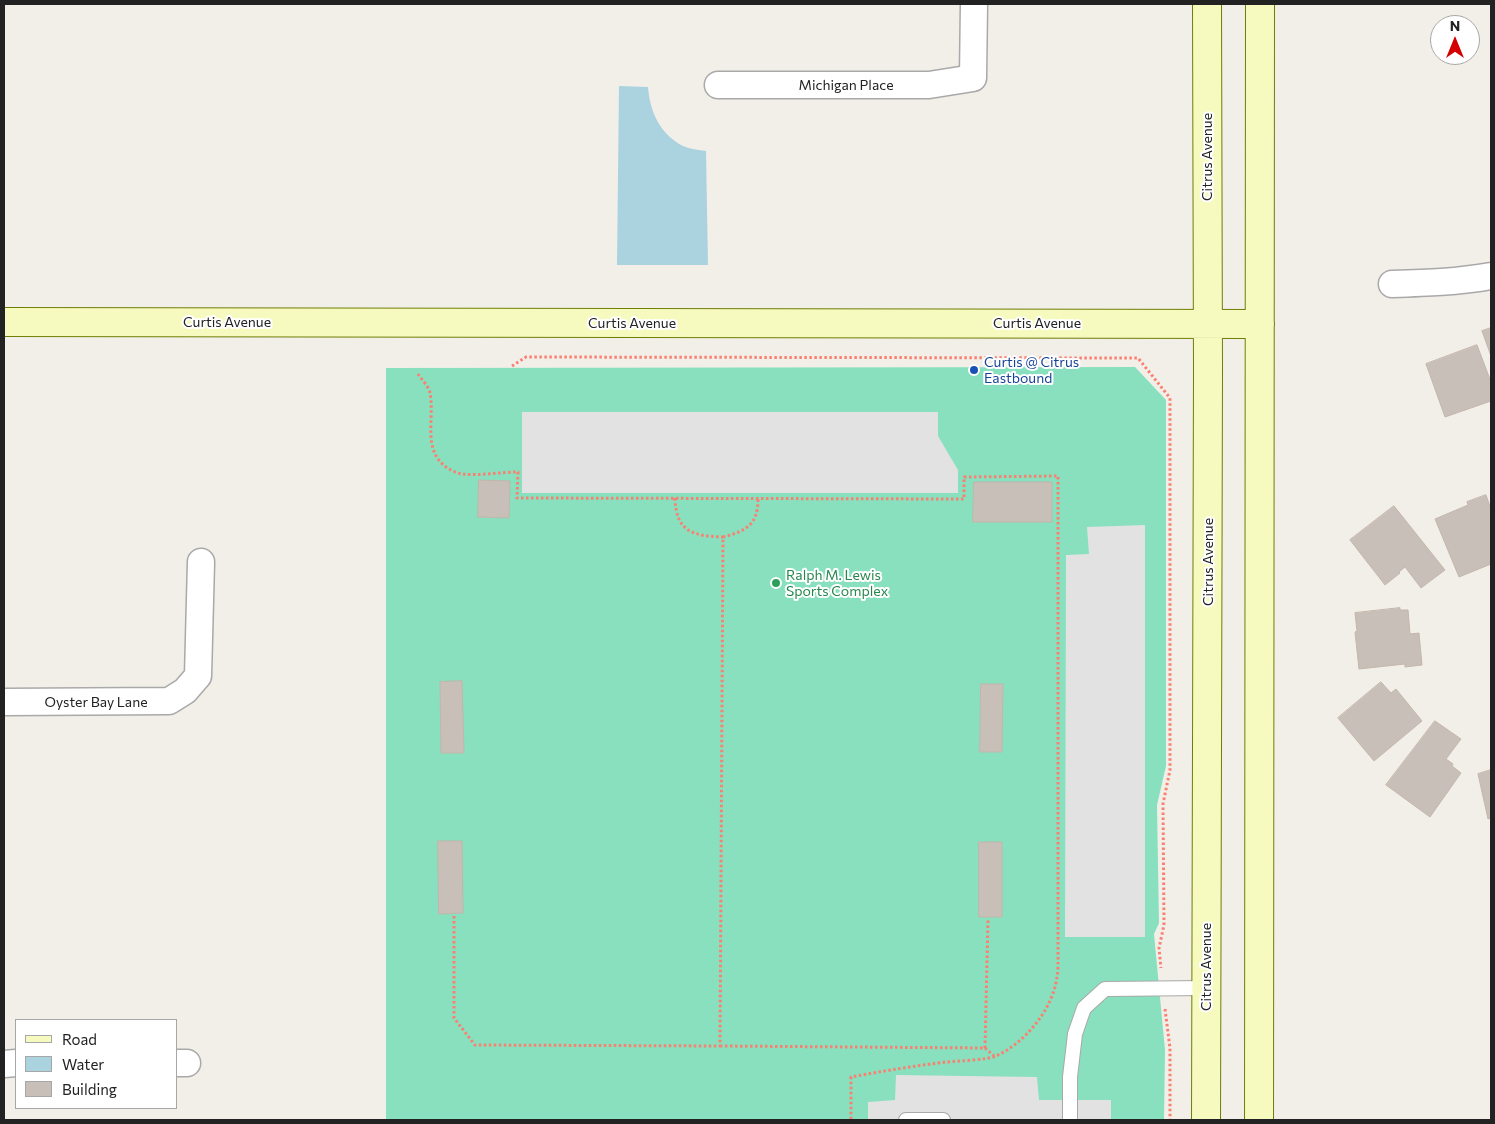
<!DOCTYPE html>
<style>
body{margin:0}
#map{position:relative;width:1495px;height:1124px;overflow:hidden;background:#f2efe9;font-family:Commissioner,sans-serif}
canvas{display:block}
.frame{position:absolute;inset:0;border:5px solid #222;pointer-events:none}
.legend{position:absolute;left:15px;top:1019px;width:162px;height:90px;box-sizing:border-box;background:#fff;border:1px solid #a7a7a7;margin:0;padding:6px 9px;list-style:none;font-size:15px;color:#222}
.legend li{display:flex;align-items:center;gap:10px;height:25px}
.legend b{width:25px;border:1px solid #a7a7a7}
.north{position:absolute;left:1430px;top:15px;width:50px;height:50px;box-sizing:border-box;background:#fff;border:1px solid #a7a7a7;border-radius:50%;rotate:0deg;font-size:14px;font-weight:700;line-height:20px;text-align:center;color:#222}
.north::after{content:'';display:block;margin:auto;width:18px;height:22px;background:#d40000;clip-path:polygon(50% 0,100% 100%,50% 72%,0 100%)}
</style>
<div id="map">
<canvas width="1495" height="1124"></canvas>
<div class="frame"></div>
<ul class="legend">
<li><b style="height:6px;background:#f7fabf"></b>Road</li>
<li><b style="height:14px;background:#aad3df"></b>Water</li>
<li><b style="height:14px;background:#c7bfb8"></b>Building</li>
</ul>
<div class="north">N</div>
</div>
<script>
const g = document.querySelector('canvas').getContext('2d');
g.lineJoin = 'round';
function fillPath(path, color) { g.fillStyle = color; g.fill(path, 'evenodd'); }
function stroke(path, color, width, dash) { g.strokeStyle = color; g.lineWidth = width; g.lineCap = dash ? 'butt' : 'round'; g.setLineDash(dash || []); g.stroke(path); }
function label(font, color, halo, rows, align = 'center') {
  g.font = font + ' Commissioner,sans-serif'; g.lineWidth = 4; g.setLineDash([]); g.textBaseline = 'middle'; g.strokeStyle = halo; g.fillStyle = color; for (const [text, x, y, turn = 0] of rows) {
    g.save(); g.translate(x, y); g.rotate((+turn || 0) * Math.PI / 180); g.textAlign = isNaN(turn) ? turn : align; if (halo) g.strokeText(text, 0, 0); g.fillText(text, 0, 0); g.restore();
  }
}
const pitch = new Path2D(`
 M1135,367L1166,400V766L1157,805L1159,923L1154,934L1165,1050L1164,1120H386V368Z`);
const parking = new Path2D(`
 M522,412H938V436L958,470V493H522Z
 M1145,525V937H1065L1066,555L1089,554L1087,527Z
 M896,1075L1037,1077L1039,1100H1111V1120H868V1102L895,1100Z`);
const water = new Path2D(`
 M619,86L648,87C650,112 660,134 683,146C690,149 699,150 706,151L708,265H617Z`);
const building = new Path2D(`
 M1491,328V356L1482,331Z
 M1477,345L1491,382V401L1445,417L1426,364Z
 M479,480L510,481L509,518L478,517Z
 M974,482H1052V522H973Z
 M1486,495L1491,509V564L1459,577L1435,519L1468,505L1467,502Z
 M1394,506L1445,570L1421,588L1405,567L1399,572L1400,573L1385,585L1350,540Z
 M1400,608V610H1408L1410,634L1419,633L1422,665L1405,667V664L1359,669L1355,632L1357,631L1355,613Z
 M462,681L464,753H441L440,682Z
 M1381,682L1391,693L1396,689L1422,721L1374,761L1338,718Z
 M981,684H1003L1002,752H980Z
 M1435,721L1461,739L1446,759L1453,764L1452,766L1461,773L1430,817L1386,785Z
 M1491,770V818L1488,819L1478,774Z
 M438,841H462L463,913L439,914Z
 M979,842H1002V917H979Z`);
const path = new Path2D(`
 M512,366L526,357L1138,358L1170,398V770L1163,804L1164,925L1159,948L1161,968
 M418,374C422,380 429,387 430,393C435,419 421,452 449,469C453,471 458,474 463,474C479,476 501,472 518,472L517,498L964,499V477L1058,476V961C1058,966 1058,972 1057,977C1053,1009 1025,1043 996,1056C987,1060 958,1061 946,1062C914,1066 883,1071 851,1077V1120
 M675,498C676,532 693,536 723,537
 M454,916V1018L475,1045L720,1046L723,537C746,531 758,525 758,499
 M1165,1009L1170,1048V1120
 M720,1046L985,1048L988,920
 M985,1048L994,1056`);
const lane = new Path2D(`
 M906,1120H943
 M1070,1120V1077L1075,1034L1084,1008L1105,989L1206,988`);
const street = new Path2D(`
 M718,85H929L973,78L974,4
 M1392,284C1425,283 1458,282 1491,276
 M4,702L169,701L185,691L198,676L201,562
 M176,1063H187
 M4,1064L16,1063`);
const secondary = new Path2D(`
 M4,322L1260,324
 M1206,1120L1208,371L1207,4
 M1259,1120L1260,4`);
const markers = [
 [974,370,5,"#1a4fb4"],
 [776,583,5,"#2e9e5b"]
];
const streetNames = [
 ["Michigan Place",846,85],
 ["Citrus Avenue",1207,157,-90],
 ["Curtis Avenue",227,322],
 ["Curtis Avenue",632,323],
 ["Curtis Avenue",1037,323],
 ["Citrus Avenue",1208,562,-90],
 ["Oyster Bay Lane",96,702],
 ["Citrus Avenue",1206,967,-90]
];
const transitNames = [
 ["Curtis @ Citrus",984,362],
 ["Eastbound",984,378]
];
const leisureNames = [
 ["Ralph M. Lewis",786,575],
 ["Sports Complex",786,591]
];
fillPath(pitch, '#88e0be');
fillPath(parking, '#e2e2e2');
fillPath(water, '#aad3df');
fillPath(building, '#c7bfb8');
stroke(building, '#c4b6ab', 1);
stroke(lane, '#a9a9a9', 16);
stroke(street, '#a9a9a9', 29);
stroke(secondary, '#707d05', 30);
stroke(path, '#fa8072', 3, [2.5, 2.5]);
stroke(lane, '#fff', 14);
stroke(street, '#fff', 26);
stroke(secondary, '#f7fabf', 28);
for (const [x, y, r, color] of markers) { const dot = new Path2D(); dot.arc(x, y, r, 0, 2 * Math.PI); g.fillStyle = color; g.fill(dot); stroke(dot, '#fff', 2); }
label('14px', '#222', '#fff', streetNames);
label('14px', '#164399', '#fff', transitNames, 'left');
label('14px', '#27864d', '#fff', leisureNames, 'left');
</script>
